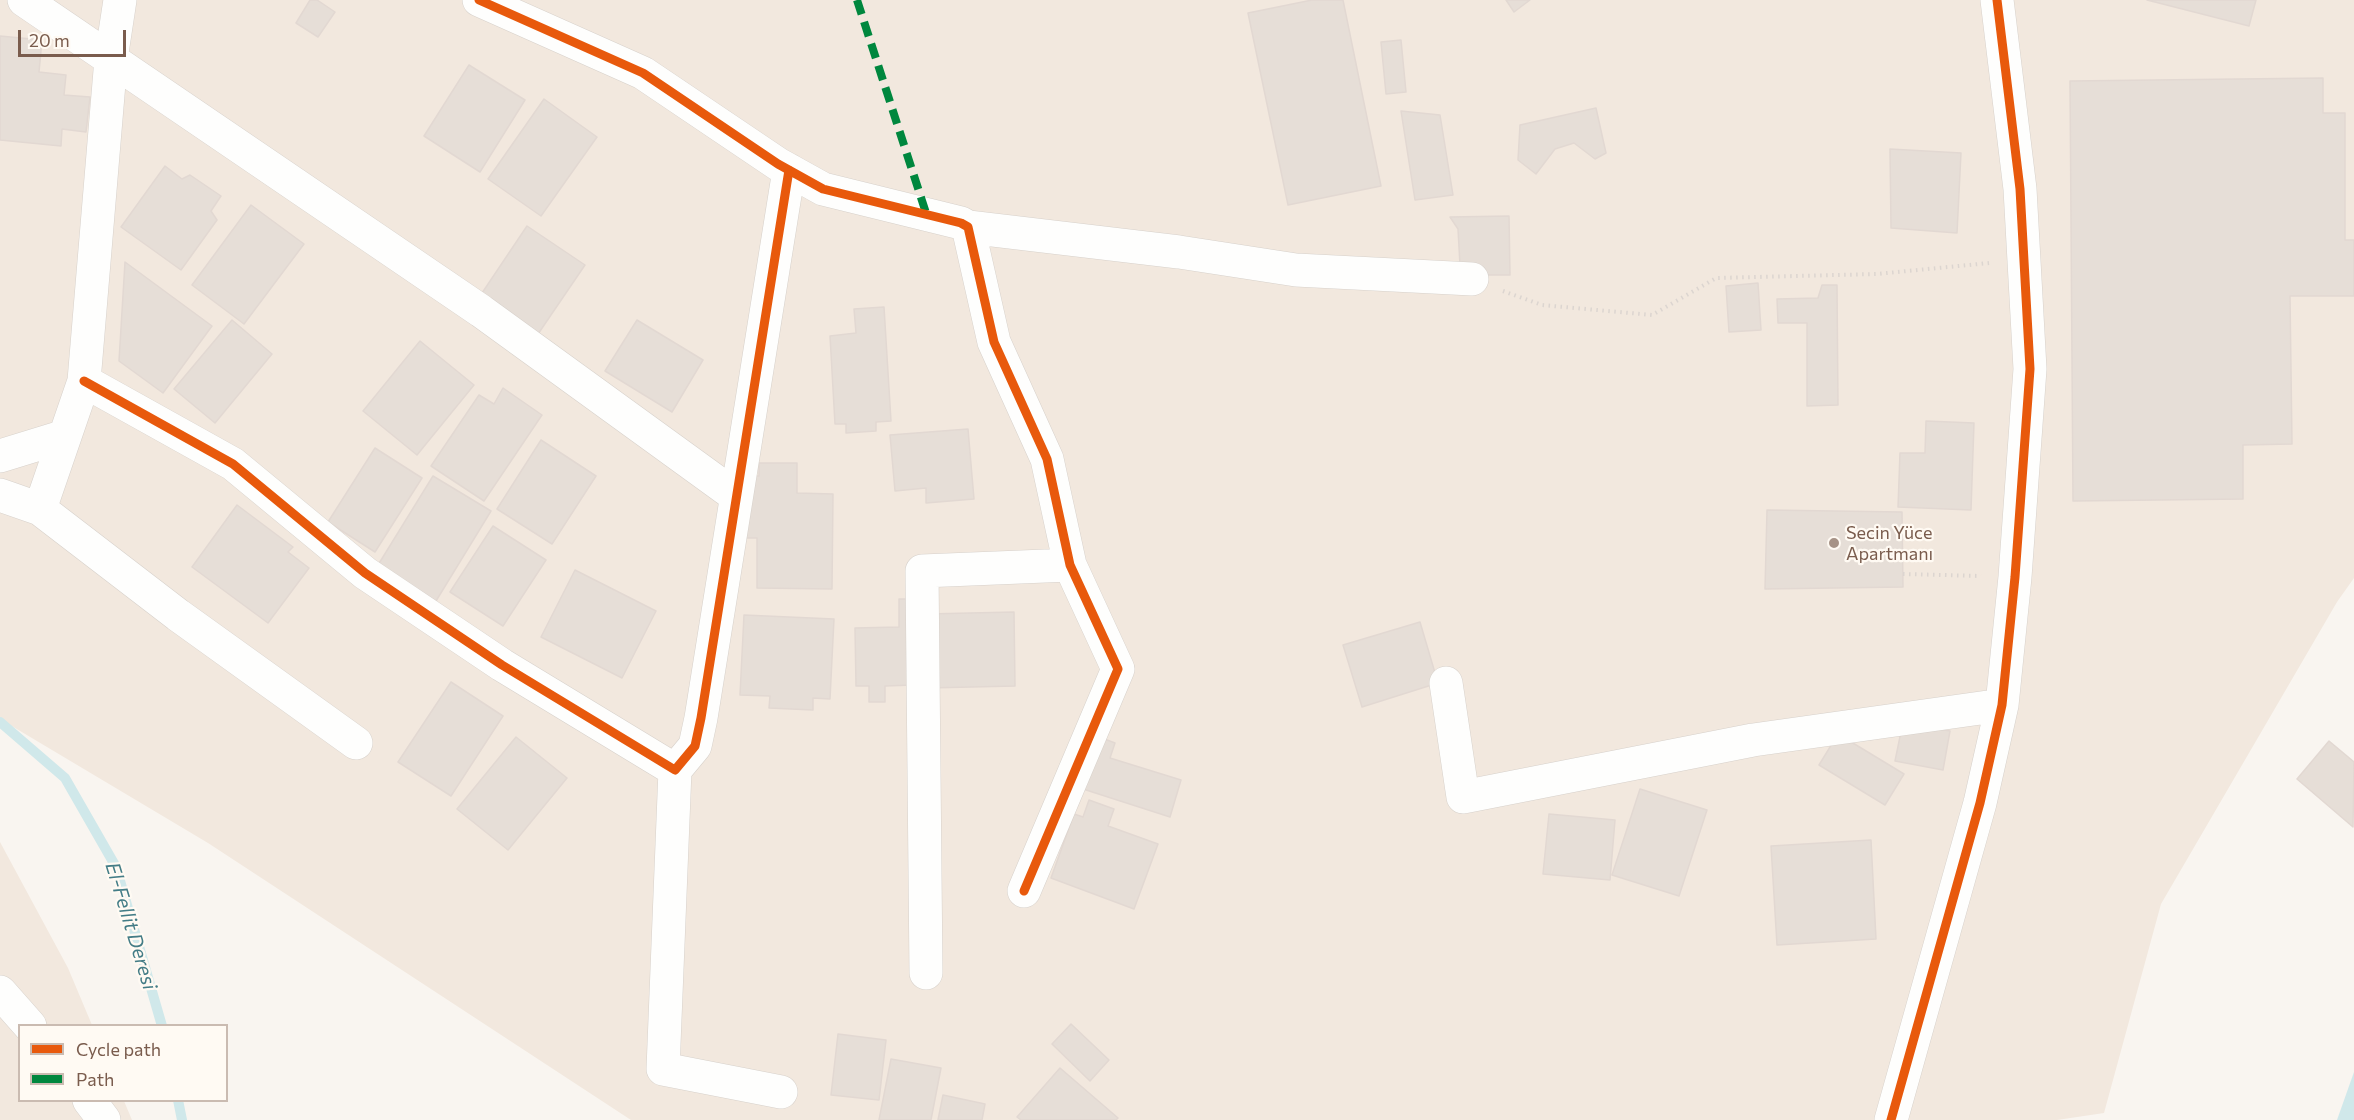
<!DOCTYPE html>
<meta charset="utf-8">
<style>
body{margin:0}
#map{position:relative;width:2354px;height:1120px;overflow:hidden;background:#f9f5f0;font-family:Commissioner,sans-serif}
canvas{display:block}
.legend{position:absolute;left:18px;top:1024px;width:210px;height:78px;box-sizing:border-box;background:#fffaf3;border:2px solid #cabbb1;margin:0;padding:8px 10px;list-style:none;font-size:18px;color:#7a5c4d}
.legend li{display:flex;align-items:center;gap:12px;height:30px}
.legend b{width:30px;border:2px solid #cabbb1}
.scale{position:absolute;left:18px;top:30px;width:108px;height:27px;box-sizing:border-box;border:3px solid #7a5c4d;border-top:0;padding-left:8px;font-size:18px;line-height:21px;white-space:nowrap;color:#7a5c4d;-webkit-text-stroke:4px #fffaf3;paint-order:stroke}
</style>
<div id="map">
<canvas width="2354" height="1120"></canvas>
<ul class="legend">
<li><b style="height:8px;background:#e8590c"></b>Cycle path</li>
<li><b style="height:8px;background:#00873e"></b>Path</li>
</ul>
<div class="scale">20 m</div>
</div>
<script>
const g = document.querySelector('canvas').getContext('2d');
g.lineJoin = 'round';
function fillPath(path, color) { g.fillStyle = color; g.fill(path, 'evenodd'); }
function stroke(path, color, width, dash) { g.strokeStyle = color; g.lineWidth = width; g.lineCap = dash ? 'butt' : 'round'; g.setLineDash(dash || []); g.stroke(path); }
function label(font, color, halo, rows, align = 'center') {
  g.font = font + ' Commissioner,sans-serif'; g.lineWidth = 4.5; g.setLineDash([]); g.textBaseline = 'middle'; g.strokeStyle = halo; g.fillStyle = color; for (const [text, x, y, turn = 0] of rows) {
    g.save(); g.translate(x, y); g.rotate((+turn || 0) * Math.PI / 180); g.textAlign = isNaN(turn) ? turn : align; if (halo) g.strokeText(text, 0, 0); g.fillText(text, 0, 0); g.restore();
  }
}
const residential = new Path2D(`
 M0,0H2354V578L2337,602L2161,904L2104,1113L2057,1120H631L208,843L0,719Z
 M0,842L68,968L92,1025L20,1026V1100L124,1101L132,1120H0Z`);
const water = new Path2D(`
 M2354,1072V1120H2337Z`);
const stream = new Path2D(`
 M0,722L65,778L116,867L162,1026
 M178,1100L182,1120`);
const building = new Path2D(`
 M310,0H317L335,12L318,37L296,23Z
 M1312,0H1343L1381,186L1288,205L1248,13Z
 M1506,0H1530L1514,12Z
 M2147,0H2256L2249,26Z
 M0,36L42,40L39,72L66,75L64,95L90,97L86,132L62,129L61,146L0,140Z
 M1401,40L1406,92L1386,94L1381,42Z
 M469,65L525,100L480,172L424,136Z
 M2323,78V113H2345V240H2354V296H2290L2292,444L2243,445V499L2073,501L2070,81Z
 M544,99L597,137L541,216L488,179Z
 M1596,108L1606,153L1595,159L1574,143L1555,149L1536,174L1518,160L1520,125Z
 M1401,111L1440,115L1453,195L1415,200Z
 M1890,149L1961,153L1957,233L1891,228Z
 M165,166L182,179L190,175L221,196L211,211L217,220L181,270L121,227Z
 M251,205L304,244L244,324L192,285Z
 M1509,216L1510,275H1474L1460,265L1458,229L1450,217Z
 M527,226L585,265L536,337L478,299Z
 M125,262L212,326L163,393L119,361Z
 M1758,283L1761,330L1729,332L1726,286Z
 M1822,285H1837L1838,405L1807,406V323H1778L1777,299L1818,298Z
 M884,307L891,421L876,422V431L846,433V424H835L830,336L856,333L854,309Z
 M232,320L272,354L215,423L174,389Z
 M637,320L703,360L672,412L605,371Z
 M420,341L474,385L417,455L363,411Z
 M503,388L542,415L484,501L431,466L479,395L494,404Z
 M1926,421L1974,423L1971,510L1898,507L1900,453H1925Z
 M968,429L974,499L926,503V488L895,491L890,435Z
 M541,440L596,476L552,544L497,509Z
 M375,448L422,478L375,552L328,522Z
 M759,463H797V493L833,494L832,589L757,588V538H744L745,476H759Z
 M433,476L491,511L436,601L378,565Z
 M237,505L293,547L288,552L309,568L268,623L192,567Z
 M1767,510L1902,512L1903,587L1765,589Z
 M493,526L546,560L503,626L450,592Z
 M575,570L656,611L622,678L541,637Z
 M899,599H912L913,685L885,686V702H869V686H856L855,628L899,627Z
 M1014,612L1015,686L928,688L927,614Z
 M744,615L834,619L830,699L813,698V710L769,708L770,696L740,695Z
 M1420,622L1438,683L1362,707L1343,645Z
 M451,682L503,716L451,796L398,762Z
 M1903,722L1950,731L1943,770L1895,761Z
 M1838,734L1904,774L1885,805L1819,765Z
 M516,737L567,778L508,850L457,809Z
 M1099,737L1115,743L1110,758L1181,780L1170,817L1083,789Z
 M2329,741L2354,762L2353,827L2297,779Z
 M1640,789L1707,810L1679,896L1612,875Z
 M1089,800L1114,809L1108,826L1158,844L1134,909L1051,878L1074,814L1083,817Z
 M1549,814L1615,820L1610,880L1543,874Z
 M1871,840L1876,939L1777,945L1771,846Z
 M1071,1024L1109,1060L1090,1081L1052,1044Z
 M838,1034L886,1040L879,1100L831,1095Z
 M891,1059L941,1068L931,1120H879Z
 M1060,1068L1118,1118L1116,1120H1021L1017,1117Z
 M943,1095L985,1104L982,1120H938Z`);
const path = new Path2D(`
 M1503,291L1542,305L1652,315L1716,278L1877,274L1989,263
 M1903,574L1981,576`);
const minor = new Path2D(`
 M24,0L481,311L736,496
 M479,0L643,73L778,164L823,189L961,223L968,227L994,342L1047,459L1070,565L1118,669L1024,891
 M968,227L1179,252L1296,270L1472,279
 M84,381L233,464L365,573L502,665L675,770L695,746L701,718L789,170
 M0,456L65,436
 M0,495L40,509L84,381L111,59L120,0
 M40,509L178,615L356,743
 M1446,683L1463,797L1753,740L2002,705
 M675,770L663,1069L781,1092
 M926,973L922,571L1070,565
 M0,992L30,1026
 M89,1100L104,1120
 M1891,1120L1980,803L2002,705L2015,577L2030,369L2020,189L1997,0`);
const quiet = new Path2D(`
 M857,0L927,216`);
const cycleway = new Path2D(`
 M479,0L643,73L778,164L823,189L961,223L968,227L994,342L1047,459L1070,565L1118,669L1024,891
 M84,381L233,464L365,573L502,665L675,770L695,746L701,718L789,170
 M1891,1120L1980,803L2002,705L2015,577L2030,369L2020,189L1997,0`);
const markers = [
 [1834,543,6,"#a69286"]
];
const poiNames = [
 ["Secin Yüce",1846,533],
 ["Apartmanı",1846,554]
];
const waterNames = [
 ["El-Fellit Deresi",131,926,73]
];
fillPath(residential, '#f2e8de');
fillPath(water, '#d0e8ea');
stroke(stream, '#d0e8ea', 10);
fillPath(building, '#e6ded7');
stroke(building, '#e2d8d2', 1.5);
stroke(minor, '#d7d1cb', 34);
stroke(path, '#dcd5d0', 4, [1.5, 4.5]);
stroke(minor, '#fefefd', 33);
stroke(quiet, '#00873e', 8, [15, 8]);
stroke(cycleway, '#e8590c', 9);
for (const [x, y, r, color] of markers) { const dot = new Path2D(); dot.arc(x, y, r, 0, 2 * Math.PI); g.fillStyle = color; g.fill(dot); stroke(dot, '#fffaf3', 2); }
label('18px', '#7a5c4d', '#fffaf3', poiNames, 'left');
label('italic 20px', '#437c86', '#fffaf3', waterNames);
</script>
